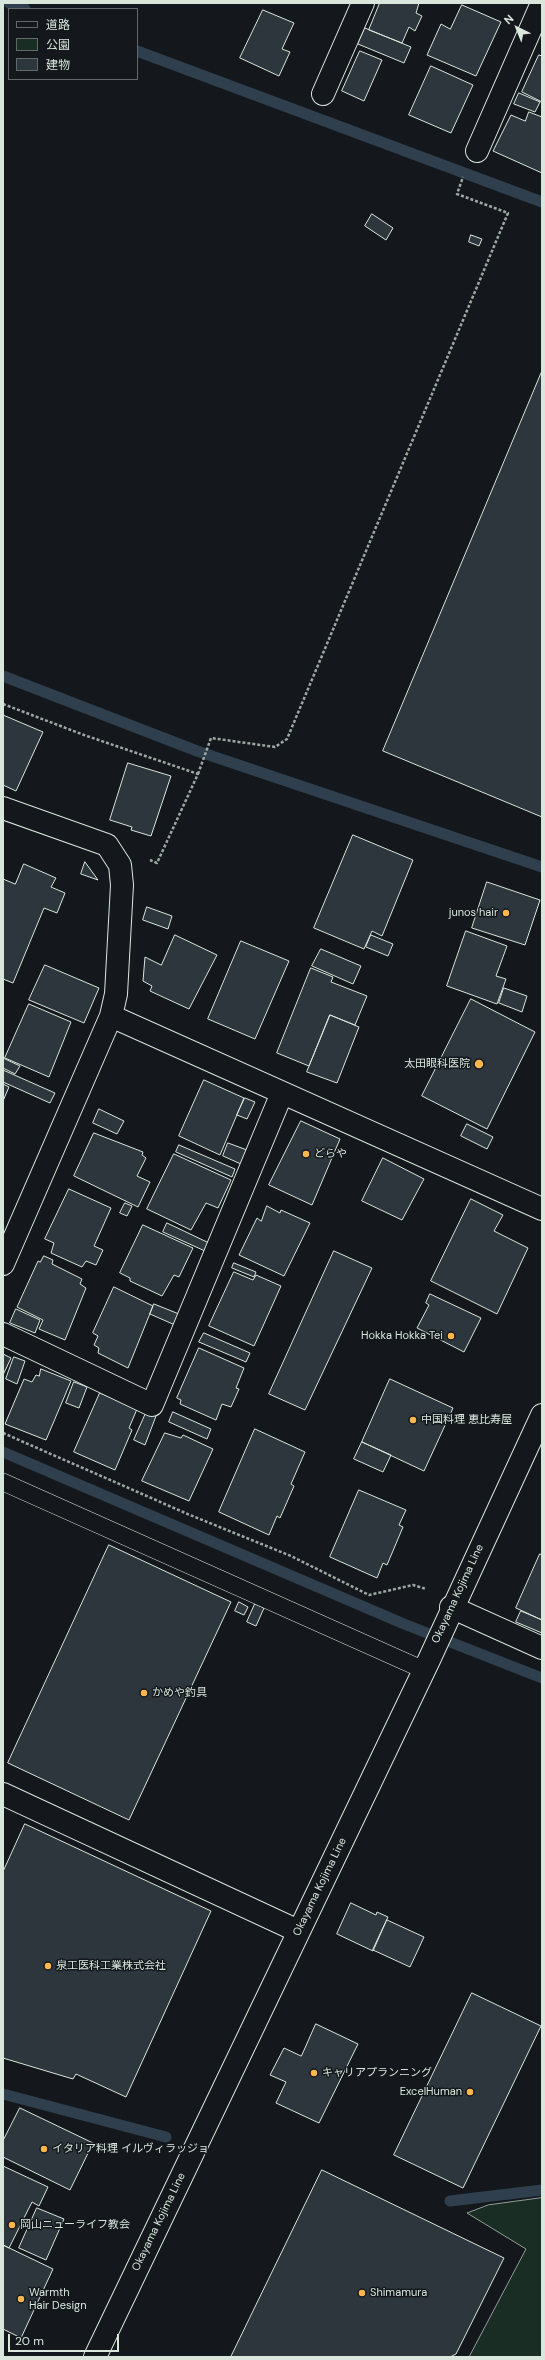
<!DOCTYPE html>
<meta charset="utf-8">
<style>
body{margin:0}
#map{position:relative;width:545px;height:2360px;overflow:hidden;background:#14181c;font-family:"DM Sans","Noto Sans JP",sans-serif}
canvas{display:block}
.frame{position:absolute;inset:0;border:4px solid #d8e6dc;pointer-events:none}
.legend{position:absolute;left:8px;top:8px;width:130px;height:72px;box-sizing:border-box;background:#14181c;border:1px solid #626a69;margin:0;padding:5px 7px;list-style:none;font-size:12px;color:#d8e6dc}
.legend li{display:flex;align-items:center;gap:8px;height:20px}
.legend b{width:20px;border:1px solid #626a69}
.north{position:absolute;left:497px;top:8px;width:40px;height:40px;-webkit-text-stroke:3px #14181c;paint-order:stroke;rotate:317deg;font-size:11px;font-weight:700;line-height:16px;text-align:center;color:#d8e6dc}
.north::after{content:'';display:block;margin:auto;width:14px;height:18px;background:#d8e6dc;clip-path:polygon(50% 0,100% 100%,50% 72%,0 100%)}
.scale{position:absolute;left:8px;top:2334px;width:111px;height:18px;box-sizing:border-box;border:2px solid #d8e6dc;border-top:0;padding-left:5px;font-size:12px;line-height:14px;white-space:nowrap;color:#d8e6dc;-webkit-text-stroke:3px #14181c;paint-order:stroke}
</style>
<div id="map">
<canvas width="545" height="2360"></canvas>
<div class="frame"></div>
<ul class="legend">
<li><b style="height:5px;background:#14181c"></b>道路</li>
<li><b style="height:11px;background:#1a2d24"></b>公園</li>
<li><b style="height:11px;background:#2c363c"></b>建物</li>
</ul>
<div class="north">N</div>
<div class="scale">20 m</div>
</div>
<script>
const g = document.querySelector('canvas').getContext('2d');
g.lineJoin = 'round';
function fillPath(path, color) { g.fillStyle = color; g.fill(path, 'evenodd'); }
function stroke(path, color, width, dash) { g.strokeStyle = color; g.lineWidth = width; g.lineCap = dash ? 'butt' : 'round'; g.setLineDash(dash || []); g.stroke(path); }
function label(font, color, halo, rows, align = 'center') {
  g.font = font + ' "DM Sans","Noto Sans JP",sans-serif'; g.lineWidth = 3; g.setLineDash([]); g.textBaseline = 'middle'; g.strokeStyle = halo; g.fillStyle = color; for (const [text, x, y, turn = 0] of rows) {
    g.save(); g.translate(x, y); g.rotate((+turn || 0) * Math.PI / 180); g.textAlign = isNaN(turn) ? turn : align; if (halo) g.strokeText(text, 0, 0); g.fillText(text, 0, 0); g.restore();
  }
}
const green = new Path2D(`
 M542,2198V2357H469L526,2249L467,2213L488,2205Z`);
const stream = new Path2D(`
 M9,3L25,9
 M137,51L542,202
 M3,676L197,751L542,867
 M3,1452L404,1624L542,1678
 M3,2094L166,2137
 M450,2201L542,2190`);
const building = new Path2D(`
 M380,3H419L416,13L422,16L415,31L409,27L402,43L369,30Z
 M462,5L501,22L476,76L427,55L441,24L450,29Z
 M263,10L294,23L282,49L290,52L279,76L240,58Z
 M365,28L411,47L404,63L358,44Z
 M360,51L382,60L364,101L342,91Z
 M539,55L542,56V102L522,92Z
 M431,66L473,85L451,133L409,115Z
 M519,93L540,102L535,112L514,104Z
 M529,112L542,117V173L493,151L511,115L525,121Z
 M372,214L393,228L386,240L365,226Z
 M471,235L482,239L479,246L469,242Z
 M542,371V817L383,751Z
 M3,715L43,732L16,791L3,785Z
 M128,763L171,776L151,836L131,830L132,827L110,820Z
 M353,835L413,860L382,936L372,931L364,949L314,928Z
 M85,862L98,880L81,874Z
 M24,864L56,878L51,887L65,893L57,913L44,908L13,983L3,979V879L15,884Z
 M487,882L540,900L525,945L472,928Z
 M147,907L172,916L168,929L143,920Z
 M466,931L507,946L496,976L506,979L497,1004L447,986Z
 M175,935L217,955L189,1009L150,991L152,986L143,981L145,957L161,965Z
 M371,935L393,944L388,956L366,947Z
 M241,941L289,961L255,1039L208,1019Z
 M321,949L361,966L353,984L312,966Z
 M45,965L99,988L84,1023L29,1000Z
 M311,968L333,977L331,982L367,996L355,1025L330,1015L309,1066L277,1053Z
 M504,988L527,996L522,1012L499,1003Z
 M471,999L535,1032L487,1129L422,1096Z
 M29,1004L71,1022L49,1077L5,1058Z
 M330,1015L359,1027L337,1083L307,1072Z
 M3,1058L20,1066L15,1074L3,1068Z
 M3,1070L55,1093L50,1103L3,1082Z
 M204,1080L244,1098L220,1155L179,1136Z
 M3,1084L9,1087L3,1101Z
 M245,1098L255,1102L247,1119L237,1115Z
 M99,1109L124,1121L117,1134L93,1123Z
 M301,1121L340,1139L312,1205L269,1185Z
 M467,1124L493,1137L487,1149L461,1136Z
 M94,1133L143,1152L142,1155L146,1158L137,1176L150,1182L138,1207L74,1176Z
 M228,1143L247,1150L241,1164L223,1156Z
 M179,1145L235,1169L232,1177L176,1152Z
 M174,1154L231,1180L218,1208L206,1203L191,1230L147,1209Z
 M383,1158L424,1179L402,1220L362,1201Z
 M69,1189L111,1208L94,1246L103,1250L96,1265L86,1261L82,1267L51,1253L54,1243L45,1239Z
 M471,1199L503,1215L494,1231L528,1248L497,1314L431,1281Z
 M125,1203L132,1206L127,1216L120,1213Z
 M267,1206L280,1213L281,1210L310,1223L284,1276L239,1255L257,1218L261,1221Z
 M167,1223L209,1243L205,1251L163,1232Z
 M143,1225L193,1248L179,1277L174,1275L162,1296L130,1281V1278L120,1273Z
 M334,1251L372,1268L305,1410L269,1394Z
 M44,1256L53,1260L52,1264L82,1279L80,1284L86,1288L65,1340L39,1329L43,1320L17,1307L38,1261L40,1262Z
 M234,1263L256,1272L254,1277L232,1268Z
 M234,1272L253,1280L256,1275L281,1286L254,1346L209,1326Z
 M114,1287L153,1306L128,1368L98,1353L99,1348L94,1345L98,1336L93,1333Z
 M430,1294L481,1318L464,1352L417,1328L429,1305L426,1303Z
 M154,1304L179,1314L175,1325L150,1314Z
 M16,1309L40,1320L35,1333L10,1323Z
 M204,1333L250,1353L246,1362L199,1342Z
 M199,1348L244,1368L236,1388L239,1389L231,1407L222,1404L216,1420L180,1404L181,1400L177,1398Z
 M3,1354L11,1358L3,1375Z
 M14,1357L25,1361L17,1384L6,1379Z
 M41,1369L71,1381L46,1440L5,1424L24,1379L32,1382L36,1375L39,1376Z
 M390,1379L453,1408L424,1471L362,1442Z
 M74,1382L87,1387L79,1408L66,1403Z
 M100,1393L137,1409L129,1428L132,1430L115,1470L74,1452Z
 M173,1412L211,1429L207,1439L169,1422Z
 M146,1413L156,1416L145,1445L134,1440Z
 M255,1429L305,1452L291,1484L294,1486L280,1518L277,1516L269,1535L219,1512Z
 M165,1433L181,1438L183,1435L213,1449L189,1501L142,1481Z
 M362,1442L391,1455L383,1472L354,1459Z
 M359,1490L406,1510L399,1525L403,1527L387,1565L383,1563L377,1578L330,1557Z
 M109,1545L231,1602L129,1820L8,1763Z
 M540,1554L542,1555V1620L516,1608Z
 M239,1602L248,1607L244,1615L235,1611Z
 M255,1604L264,1608L256,1626L247,1622Z
 M521,1611L542,1620V1633L516,1622Z
 M25,1824L211,1911L126,2097L76,2074L73,2079L3,2058V1872Z
 M351,1903L376,1915L377,1912L388,1917L373,1951L337,1934Z
 M387,1920L424,1937L410,1967L373,1950Z
 M472,1993L541,2026L463,2188L394,2155Z
 M316,2024L358,2044L319,2123L276,2103L286,2082L270,2075L284,2048L301,2056Z
 M20,2108L93,2143L70,2190L3,2157V2141Z
 M3,2166L48,2187L39,2206L32,2202L9,2248L3,2245Z
 M322,2170L504,2258L456,2354L450,2357H231Z
 M37,2208L64,2219L46,2260L19,2248Z
 M3,2245L53,2269L21,2338L3,2329Z`);
const path = new Path2D(`
 M3,704L84,735L198,774L157,863L150,860
 M198,774L211,738L275,747L287,739L508,213L457,194L463,177
 M3,1433L190,1515L291,1556L369,1595L413,1585L426,1589`);
const lane = new Path2D(`
 M3,1482L424,1670`);
const street = new Path2D(`
 M323,94L363,3
 M477,151L542,3
 M3,808L107,845L120,865L122,885L116,994L111,1016L3,1264
 M111,1016L542,1209
 M3,1334L152,1405L282,1093
 M451,1607L542,1648
 M3,1794L298,1931`);
const primary = new Path2D(`
 M95,2357L429,1660L542,1415`);
const markers = [
 [506,913,4,"#ffb74d"],
 [479,1064,5,"#ffb74d"],
 [306,1154,4,"#ffb74d"],
 [451,1336,4,"#ffb74d"],
 [413,1420,4,"#ffb74d"],
 [144,1693,4,"#ffb74d"],
 [48,1966,4,"#ffb74d"],
 [314,2073,4,"#ffb74d"],
 [470,2092,4,"#ffb74d"],
 [44,2149,4,"#ffb74d"],
 [12,2225,4,"#ffb74d"],
 [362,2293,4,"#ffb74d"],
 [21,2299,4,"#ffb74d"]
];
const poiNames = [
 ["junos hair",498,913,"right"],
 ["太田眼科医院",470,1064,"right"],
 ["どらや",314,1154],
 ["Hokka Hokka Tei",443,1336,"right"],
 ["中国料理 恵比寿屋",421,1420],
 ["かめや釣具",152,1693],
 ["泉工医科工業株式会社",56,1966],
 ["キャリアプランニング",322,2073],
 ["ExcelHuman",462,2092,"right"],
 ["イタリア料理 イルヴィラッジョ",52,2149],
 ["岡山ニューライフ教会",20,2225],
 ["Warmth",29,2293],
 ["Hair Design",29,2306],
 ["Shimamura",370,2293]
];
const streetNames = [
 ["Okayama Kojima Line",458,1594,-65],
 ["Okayama Kojima Line",320,1887,-64],
 ["Okayama Kojima Line",159,2222,-64]
];
fillPath(green, '#1a2d24');
stroke(green, '#939e99', 1);
stroke(stream, '#2f3f4d', 11);
fillPath(building, '#2c363c');
stroke(building, '#d8e6dc', 1);
stroke(lane, '#d8e6dc', 18);
stroke(street, '#d8e6dc', 24);
stroke(primary, '#d8e6dc', 24);
stroke(path, '#9da8a2', 2.5, [3, 2]);
stroke(lane, '#14181c', 17);
stroke(street, '#14181c', 22);
stroke(primary, '#14181c', 22);
for (const [x, y, r, color] of markers) { const dot = new Path2D(); dot.arc(x, y, r, 0, 2 * Math.PI); g.fillStyle = color; g.fill(dot); stroke(dot, '#14181c', 1.5); }
label('11px', '#d8e6dc', '#14181c', poiNames, 'left');
label('11px', '#d8e6dc', '#14181c', streetNames);
</script>
